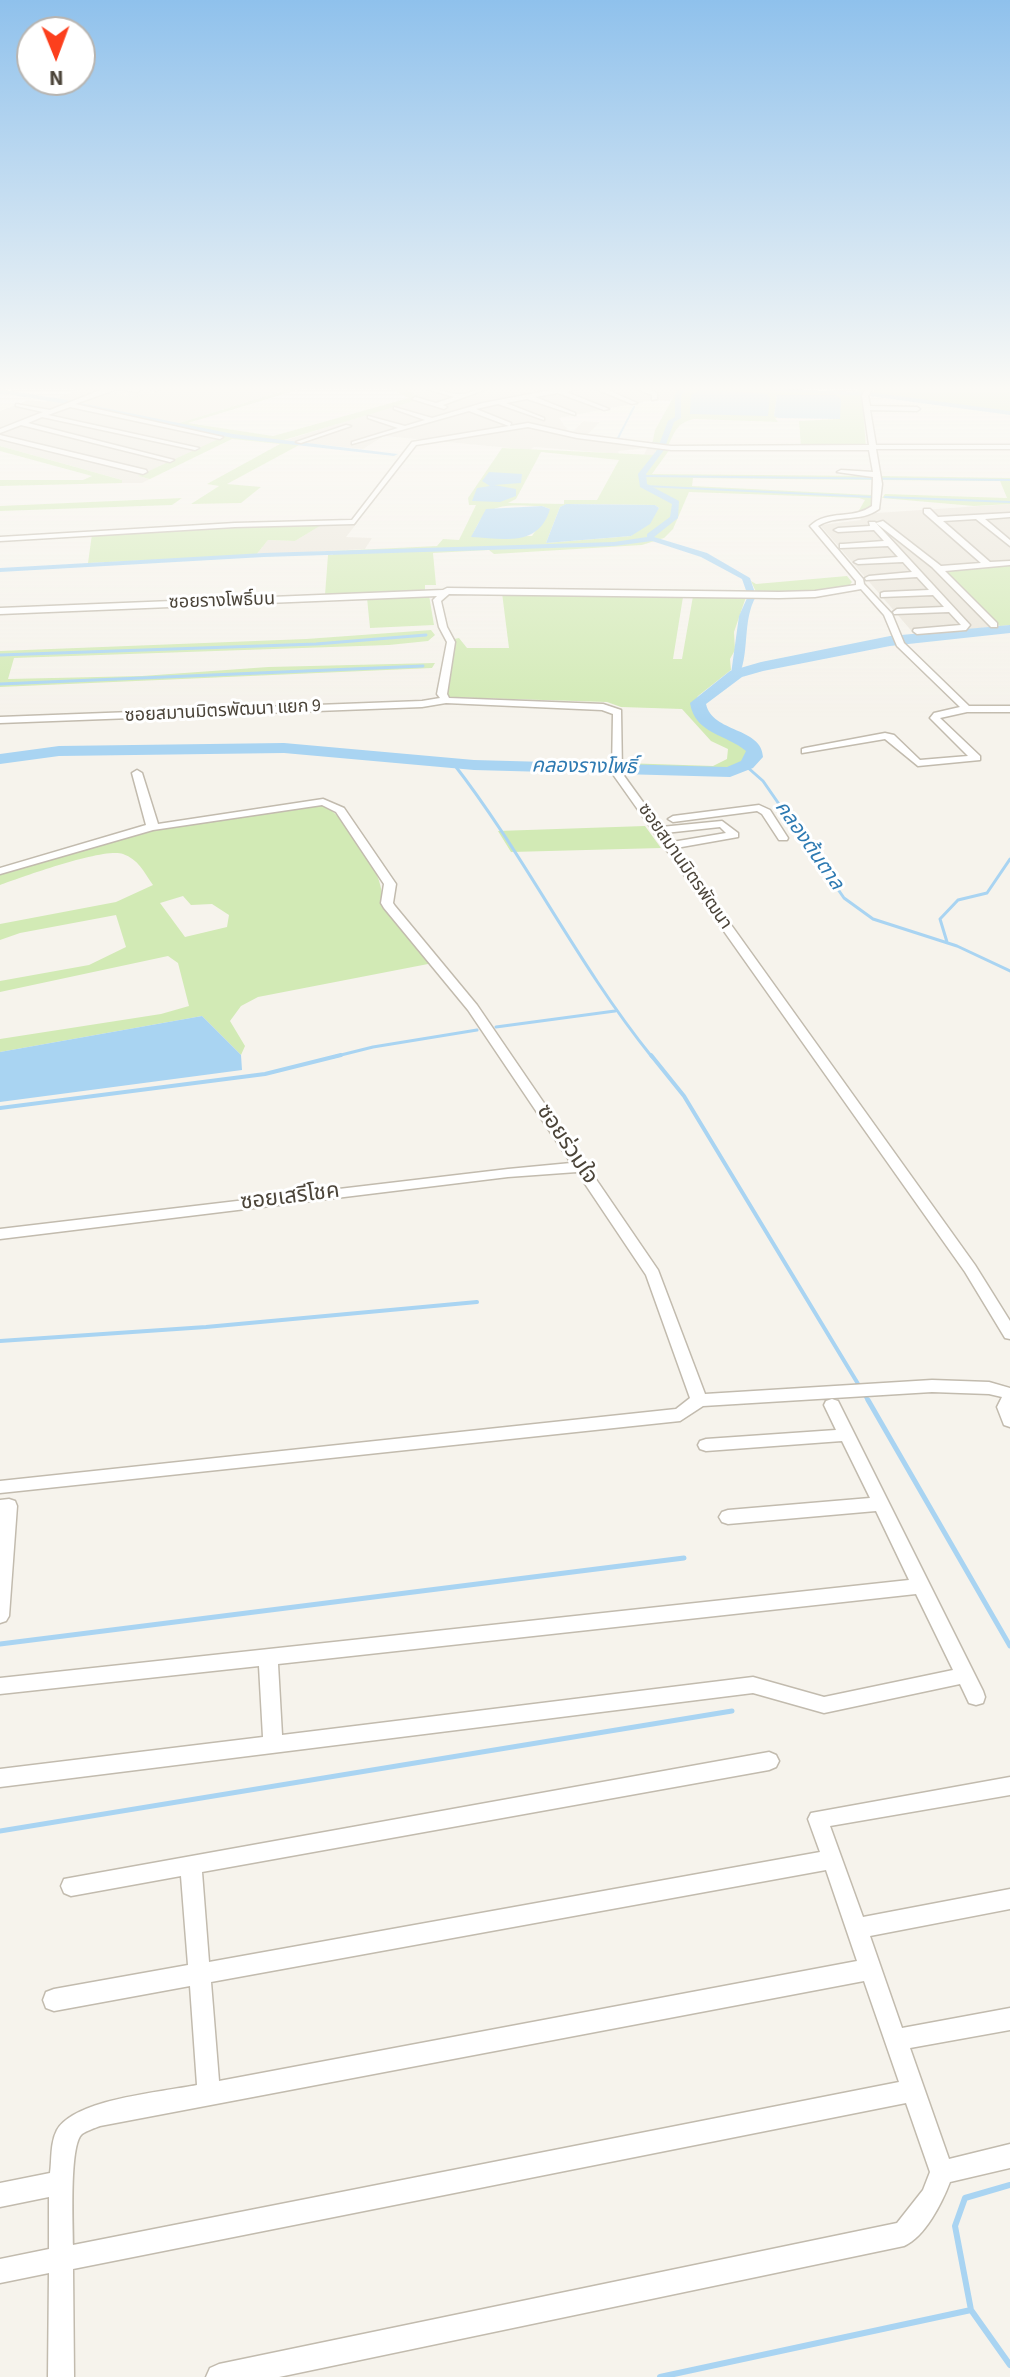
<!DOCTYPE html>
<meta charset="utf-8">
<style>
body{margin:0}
#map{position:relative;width:1010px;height:2377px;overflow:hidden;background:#f6f3ec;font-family:"Source Sans 3",sans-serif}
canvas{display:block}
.north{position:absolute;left:16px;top:16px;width:80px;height:80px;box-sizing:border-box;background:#fff;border:2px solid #b7b4b0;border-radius:50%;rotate:179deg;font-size:22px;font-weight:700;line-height:32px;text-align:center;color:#4b4439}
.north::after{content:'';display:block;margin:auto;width:28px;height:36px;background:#fc3f1d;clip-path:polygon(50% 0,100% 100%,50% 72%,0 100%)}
</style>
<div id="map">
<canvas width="1010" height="2377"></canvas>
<div class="north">N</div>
</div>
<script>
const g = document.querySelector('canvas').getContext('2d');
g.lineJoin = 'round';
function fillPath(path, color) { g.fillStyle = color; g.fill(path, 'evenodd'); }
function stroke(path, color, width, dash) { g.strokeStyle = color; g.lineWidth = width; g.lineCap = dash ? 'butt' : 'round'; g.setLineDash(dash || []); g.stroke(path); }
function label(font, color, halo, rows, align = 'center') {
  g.font = font + ' "Source Sans 3","Noto Sans Thai",sans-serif'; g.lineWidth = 6; g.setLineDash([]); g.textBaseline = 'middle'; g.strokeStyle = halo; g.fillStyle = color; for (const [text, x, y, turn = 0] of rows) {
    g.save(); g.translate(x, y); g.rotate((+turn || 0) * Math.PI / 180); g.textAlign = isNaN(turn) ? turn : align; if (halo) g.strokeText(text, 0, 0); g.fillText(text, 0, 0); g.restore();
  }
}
const residential = new Path2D(`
 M64,387H171L138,397L109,392L75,404L225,437L139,476L150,479L142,483H122V480L0,446V411L29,400L46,402L79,390Z
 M403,387H679L670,401L653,400L559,418L571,434L583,421L600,422L587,435L658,446L654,455H644L647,448L618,451L619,454L534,447L530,450L384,436L363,449L283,441L422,397L399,389Z
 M1010,504V625L915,635L820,525L861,520L860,517L876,513Z
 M327,521L357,523L346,537L372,538L365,549L256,555L268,540L295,541Z`);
const education = new Path2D(`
 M171,387H296L176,424L77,403L109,392L138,397Z`);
const green = new Path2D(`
 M296,387H307L188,423L273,436L409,398L387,387H403L401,389L424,398L284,440L303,443L227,484L261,487L241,503L191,504L219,486L207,484L280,444L232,439L150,479L138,476L225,436L176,424Z
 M679,387L851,392L869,387L862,396L866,447H801L799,421L839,419L836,395H777L774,415L778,418H775L778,422L694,419C677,423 675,431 668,446L670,449L652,474L870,476L873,480L693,478L692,486L872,495H876L871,508L858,512L865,500L859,498L689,492L673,529L664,538L642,545L494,554L489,550L433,553L436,585H425V591L325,595L328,555H333V551L437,546L443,539L459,540L476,505H469L468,498L502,448L654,455L658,446L652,445L655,430ZM541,452L619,460L597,500H564V504L508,503L516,499ZM567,504L655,505L659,508L631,536L546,543L560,507ZM542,506L550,509L532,536L472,537C486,499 507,506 542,506Z
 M879,387L1010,389V412L871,394Z
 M0,446L122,480V483L0,486V480H83L92,476L0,451Z
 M881,476L1010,478V504L974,506L882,498L885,494L1007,498L1000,481L882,480Z
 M182,498L172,505L0,511V506Z
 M323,524L295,541L268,540L256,555L88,563L92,534Z
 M1010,565V625L1000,626L946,571Z
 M847,576L852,582L848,587L825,591L756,592L751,581L756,584Z
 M502,593L683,597L673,659H682L693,596L746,597L734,632L735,650L730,659L731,670L698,696L693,705C700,732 732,736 752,752C737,781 653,768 624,767L623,763L713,766L727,759L728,749L711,741L682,709L621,707L607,702L447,697L454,639L459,638L467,648H509Z
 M429,595L434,625L370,628L367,598Z
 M431,630L435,635L428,641L389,645L14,658L8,679L142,676L268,667L435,663L432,668L0,687V651L306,639Z
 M320,805C341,807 389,880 381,900L428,960V964L258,997L241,1006L230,1021L245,1046L241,1055L202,1016L0,1052V1039L161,1014L189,1006L178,963L168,956L0,992V981L89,965L126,947L116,915L20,933L0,940V924L116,902L153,885C144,872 138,859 123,854C104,847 22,877 0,885V873L152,830ZM183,896L191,905L212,904L229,915L227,927L185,937L160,903Z
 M645,826L661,848L511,852L498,831Z`);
const water = new Path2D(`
 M701,389L767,394L770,397L768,416L690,414L691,395Z
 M777,395H836L841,399L840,419L778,418L774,416Z
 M489,472L522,474L521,483L494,485L516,489V496L500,502L472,501L477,488L490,486L482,481Z
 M566,504L655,505L659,508L650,524L631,536L546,543L560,507Z
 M542,506L550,509C539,547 504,539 471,537L486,509Z
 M202,1016L241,1055L242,1070L0,1102V1052Z`);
const streamFar4 = new Path2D(`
 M624,441L618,438L634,407
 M649,443L662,444
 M642,476L1010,480
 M645,486L872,497
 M885,497L1010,502`);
const streamFar3 = new Path2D(`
 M0,655L316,644L426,635
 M0,684L423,666
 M453,763C526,857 577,964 652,1057
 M746,766L763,781L844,898L873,919L957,946L1010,971
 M947,942L940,919L958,900L987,893L1010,859
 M496,1027L615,1011
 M333,1057L373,1047L477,1030`);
const streamFar2 = new Path2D(`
 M651,1055L684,1096L869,1402
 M0,1108L265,1074L341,1055
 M0,1341L206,1327L477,1302`);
const streamFar1 = new Path2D(`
 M868,1400L1010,1646
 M0,1644L684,1558
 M0,1831L732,1711`);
const stream = new Path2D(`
 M1010,2185L965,2198L955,2226L971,2310L1010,2365
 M660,2377L971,2310`);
const canal = new Path2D(`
 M682,387H689L681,395V418L674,422L664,450L646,474L647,484L679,501L678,518L654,537L707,553L750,578L756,596C742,622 750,650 739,676L731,674L739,616L748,596L742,579L701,557L652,541L614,546L264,557L0,572V568L264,553L614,542L647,537V534L670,517L672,504L640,487L638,474L657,450L668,421L675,417V394Z
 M711,387L869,392L1010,411V415L869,396Z
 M0,389L67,400L70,402L67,404L1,393Z
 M75,402L233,434L398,454L394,456L233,438L73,405Z`);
const river = new Path2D(`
 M0,387L6,389L4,394L0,395Z
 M1010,625V633L890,646L763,671L742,677L706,704C712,733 762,727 763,757L753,768L730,777L474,770L284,753L59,756L0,764V754L59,746L284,743L474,760L727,767L741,761L746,751C726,734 695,734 690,703L730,671L761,662L890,636Z`);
const minor = new Path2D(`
 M108,387H134L141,390L138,392L117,389L75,404L223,437L220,439L70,407L48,415L199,448L195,450L42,417L28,423L174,460L170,462L21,425L0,433V429L43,412L16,406V404L50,410Z
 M420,387C434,387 446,394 460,394C470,394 481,387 492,387L443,405L447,407L444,409L412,399L415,397L436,403L454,397Z
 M567,387H583L566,392L609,409L604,410L558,393L535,397L575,413V415L527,399L506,403L544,418V420L498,404L476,409L511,423L510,426L528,423L577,434L671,446L869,445L862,396L867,387H874L868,396L870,406L917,407L920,409L917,411L870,410L876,445H1010V449H876L882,484L879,509C860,523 837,514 818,526L863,579L864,584L892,614L904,643L969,706H1010V712H967L940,718L980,756V760L918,766L885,739L802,753V749L805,748L885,733L894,735L920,760L968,756L930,718L934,713L960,707L897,646L884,615L861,589L815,597L779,598L449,594L441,601L447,627L455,642L447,694L449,698L603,704L621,710L622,773L661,827L722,821L738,833V837L676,848L975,1265L1010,1321V1339L1005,1338L965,1272L612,773L613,714L602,710L446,703L422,707L0,723V717L422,701L440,698L437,694L447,642L439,627L433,600L437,596L0,614V608L443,590L447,588L779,592L815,591L856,585V581L810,526C828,509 853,520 872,506L873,477L837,472L841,470L873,472L869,450H671L577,438L528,427L416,445L354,524L235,527L0,541V537L235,523L352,520L412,442L509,426L469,411L352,444V442L398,428L368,418V416L405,426L425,420L394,409V407L432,418L483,403ZM720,827L726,833L672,842L665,833Z
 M591,387H601L637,403L632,404Z
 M633,387H643L657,393V399L652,400V395Z
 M346,425L351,426L301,443L296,442Z
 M0,435L146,470L147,472L143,474L0,439Z
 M924,509H930L938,517L1010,513V517L985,519L1010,540V546L976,519L943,521L990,562L1010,561V565L945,571L997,623V627H991L932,567L876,523L883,521L941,566L981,563L924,513Z
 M869,522H875L970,625L966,630L917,634L913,631L914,629L961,625L949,612L894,614L893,612L897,609L944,607L933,595L881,597V593L884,592L929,590L917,577L866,580L865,578L869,576L912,572L903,562L858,564L854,562L858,560L898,557L888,546L840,548V544H843L884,541L874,530L838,532L834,530L838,528L870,526Z
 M137,770L142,773L158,824L323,799L344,808L396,884L393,903L395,906L477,1005L658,1270L705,1394L932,1380L989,1382L1010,1388V1427L1004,1425L997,1407L1002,1397L989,1394L932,1392L703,1406L680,1421L0,1493V1481L676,1409L690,1398L646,1275L577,1172L508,1177L0,1239V1229L508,1169L571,1163L468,1010L384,908L381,903L384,884L336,812L322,805L153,830L0,874V868L146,825L132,773Z
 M759,805L770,810L788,838L787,840H779L762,814L757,811L673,822L668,819L673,816Z
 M832,1399L838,1401L983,1691L985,1697L983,1703L976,1705L969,1703L960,1684L824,1713L753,1693L0,1787V1769L263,1737L259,1666L0,1694V1678L909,1580L876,1511L728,1524L722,1522L719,1517L722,1512L728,1510L870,1498L842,1441L706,1451L700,1449L698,1445L700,1441L706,1439L836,1430L824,1405L826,1401ZM916,1594L953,1670L824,1697L753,1677L282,1735L278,1664Z
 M9,1499L15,1501L17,1506L9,1616L6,1621L0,1623V1500Z
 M769,1752L776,1755L779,1761L776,1767L769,1770L202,1872L209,1962L820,1852L808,1819L811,1813L1010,1777V1795L830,1826L863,1917L1010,1889V1909L870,1936L902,2028L1010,2008V2030L910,2048L949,2159L1010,2144V2168L950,2182C942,2203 925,2237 904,2246L279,2377H206L210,2368L219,2364L897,2223L923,2190L930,2172L906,2103L73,2269L74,2377H48L49,2273L0,2283V2259L49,2249V2197L0,2207V2183L50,2173C52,2160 50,2143 57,2130C75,2099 162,2092 197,2085L190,1986L54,2011L46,2008L43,2000L46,1992L54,1989L188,1965L181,1876L71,1896L64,1893L61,1886L64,1879ZM826,1870L857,1961L219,2081L211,1982ZM864,1981L899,2082L73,2245C73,2225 69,2145 82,2134C86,2131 95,2128 100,2126Z`);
const farStreetnames = [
 ["ซอยรางโพธิ์บน",222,602,-2],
 ["ซอยสมานมิตรพัฒนา แยก 9",223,712,-3],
 ["ซอยสมานมิตรพัฒนา",684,867,55]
];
const farWaternames = [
 ["คลองรางโพธิ์",584,768,1],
 ["คลองต้นตาล",808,846,55]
];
const streetNames = [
 ["ซอยร่วมใจ",566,1145,56],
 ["ซอยเสรีโชค",290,1198,-7]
];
fillPath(residential, '#eae5da');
fillPath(education, '#efe8d6');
fillPath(green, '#d2eab5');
fillPath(water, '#a9d4f2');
stroke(streamFar4, '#a9d4f2', 2);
stroke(streamFar3, '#a9d4f2', 3);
stroke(streamFar2, '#a9d4f2', 4);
stroke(streamFar1, '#a9d4f2', 5);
stroke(stream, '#a9d4f2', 6);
fillPath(canal, '#a9d4f2');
fillPath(river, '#a9d4f2');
stroke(minor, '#c2bbae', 3);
fillPath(minor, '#fff');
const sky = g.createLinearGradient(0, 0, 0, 720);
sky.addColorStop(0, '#8fc1ec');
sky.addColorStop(0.54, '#fbfaf6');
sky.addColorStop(1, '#fbfaf600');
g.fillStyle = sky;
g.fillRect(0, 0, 1010, 720);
label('18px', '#4b4439', '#fff', farStreetnames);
label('italic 20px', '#2e7ab2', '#fff', farWaternames);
label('22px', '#4b4439', '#fff', streetNames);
</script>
